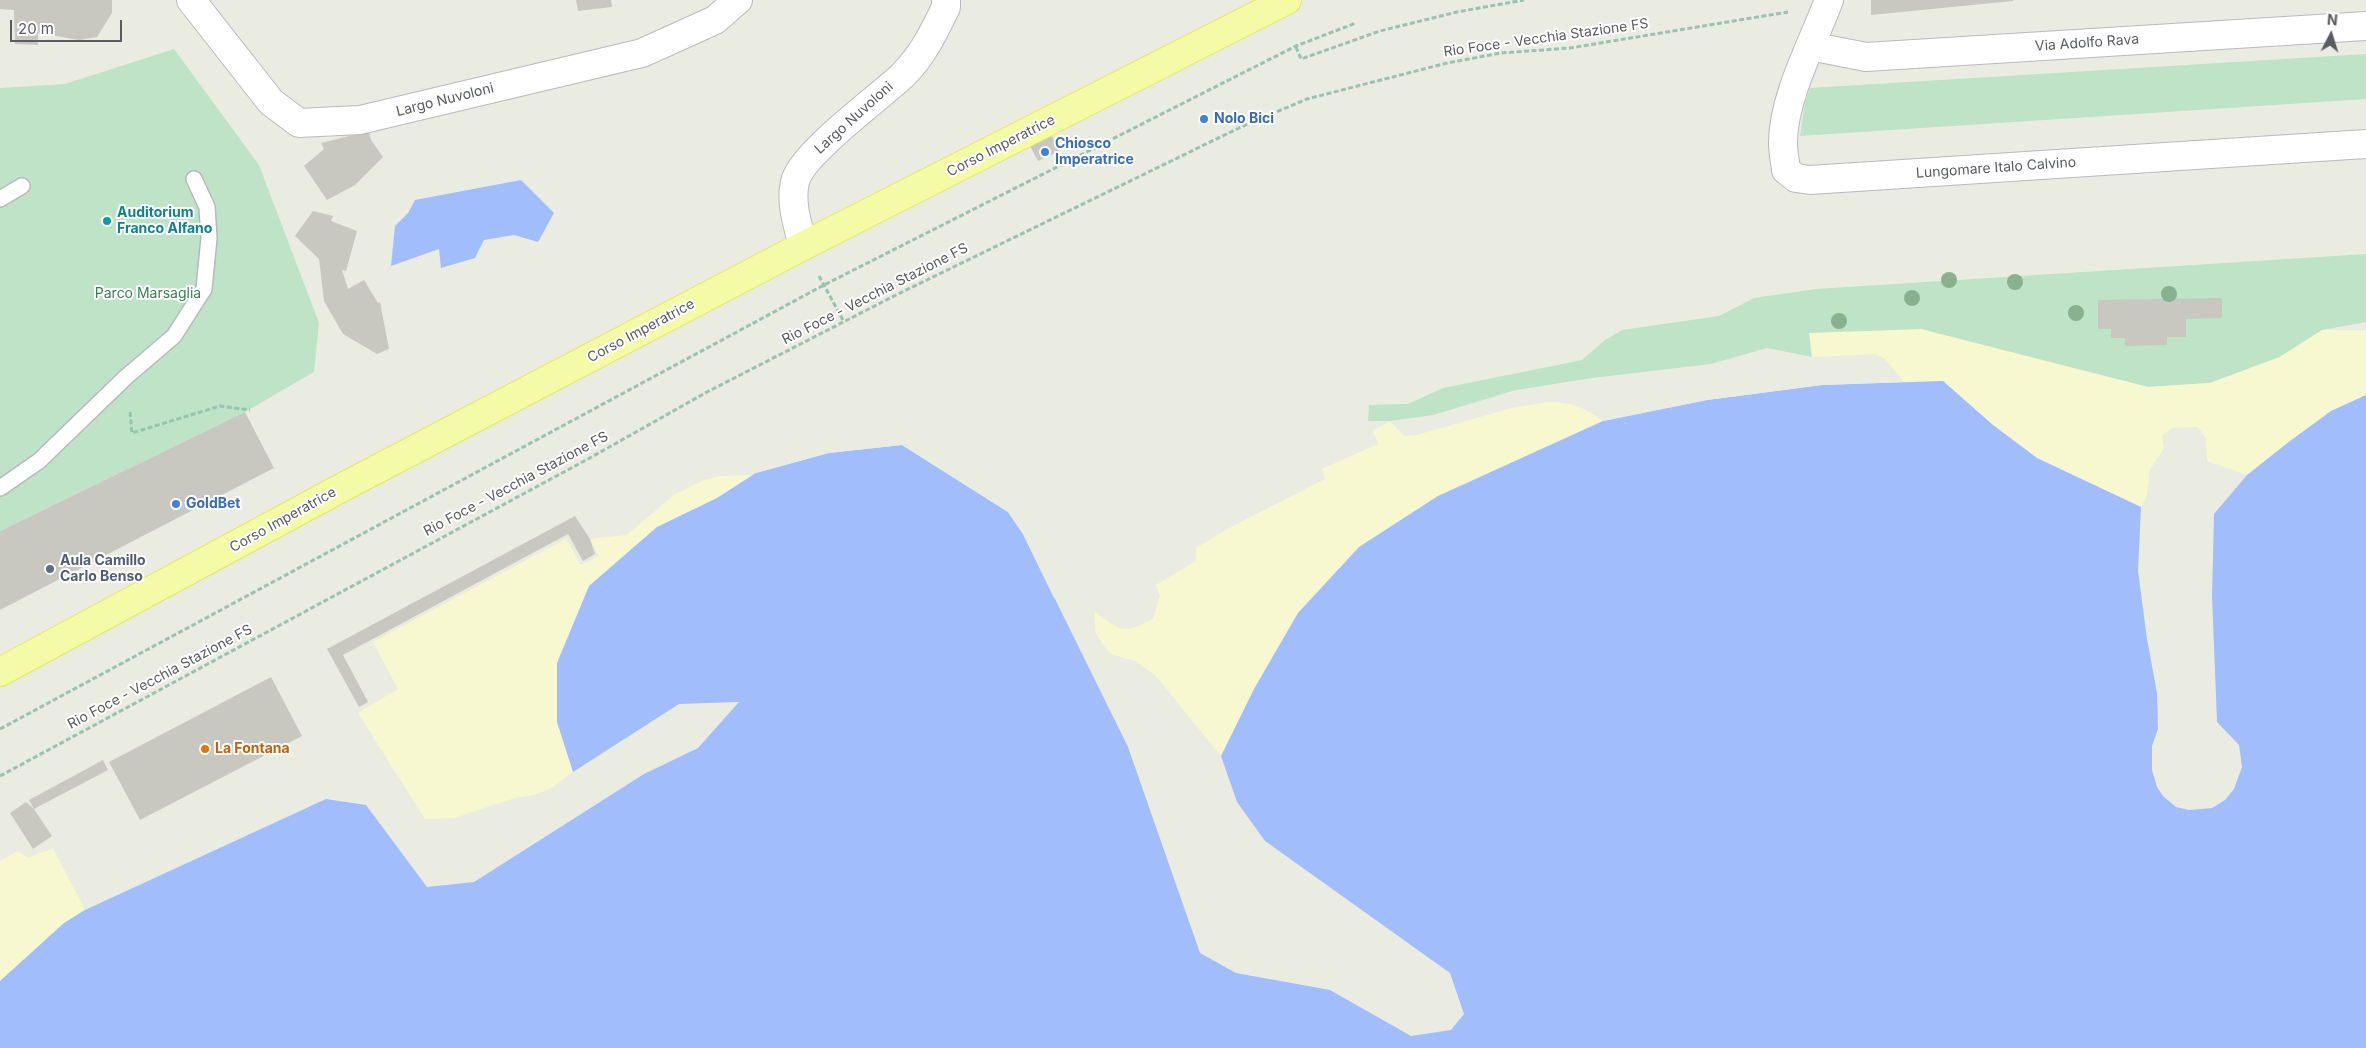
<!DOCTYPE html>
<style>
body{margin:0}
#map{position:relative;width:2366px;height:1048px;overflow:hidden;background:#ebece1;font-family:Inter,sans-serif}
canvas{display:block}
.north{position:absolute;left:2306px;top:10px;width:50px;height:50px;-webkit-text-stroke:4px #fff;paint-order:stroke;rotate:5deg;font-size:14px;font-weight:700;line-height:20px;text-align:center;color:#595b61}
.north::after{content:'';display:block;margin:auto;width:18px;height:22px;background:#595b61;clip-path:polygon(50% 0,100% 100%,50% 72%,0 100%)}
.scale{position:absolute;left:10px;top:20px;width:112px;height:22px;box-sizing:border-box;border:2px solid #595b61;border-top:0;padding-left:6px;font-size:15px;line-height:18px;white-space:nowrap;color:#595b61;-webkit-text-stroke:4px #fff;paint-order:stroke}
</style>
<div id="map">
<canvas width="2366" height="1048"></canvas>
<div class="north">N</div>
<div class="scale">20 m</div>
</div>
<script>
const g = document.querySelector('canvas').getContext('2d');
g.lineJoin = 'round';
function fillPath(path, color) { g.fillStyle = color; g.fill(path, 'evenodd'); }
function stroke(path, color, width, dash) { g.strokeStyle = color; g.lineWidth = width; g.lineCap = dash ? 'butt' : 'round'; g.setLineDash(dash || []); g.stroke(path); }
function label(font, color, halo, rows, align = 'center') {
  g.font = font + ' Inter,sans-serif'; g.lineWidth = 4; g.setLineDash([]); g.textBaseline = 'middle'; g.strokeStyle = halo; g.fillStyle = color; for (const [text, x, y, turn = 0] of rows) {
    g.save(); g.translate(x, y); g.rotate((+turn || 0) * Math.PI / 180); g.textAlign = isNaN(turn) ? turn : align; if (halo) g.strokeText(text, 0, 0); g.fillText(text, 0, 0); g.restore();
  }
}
const green = new Path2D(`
 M174,49L259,165L319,323L314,372L245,412L0,531V88L65,84Z
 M2366,54V99L1800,136L1805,102L1810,88Z
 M2366,254V322L2322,330L2280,357L2210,383L2148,387L2054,364L1810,333L1812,357L1767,348L1711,364L1592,378L1516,390L1433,415L1390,421H1368L1369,405L1408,404L1443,388L1582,360L1605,340L1622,330L1719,316L1754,298L1816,289Z`);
const sand = new Path2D(`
 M1921,329L2148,387L2210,383L2280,357L2322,330H2366V395L2331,411L2247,475L2207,461L2206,438L2198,427L2172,428L2162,436L2164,448L2150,470L2147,495L2141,507L2037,458L1993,425L1943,381L1904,382L1884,358L1876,354L1812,357L1809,333Z
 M1549,402C1572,402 1585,408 1603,421L1438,496L1359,547L1298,613L1254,689L1221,756L1155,675L1135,661L1110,654L1096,634L1094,611C1120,631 1123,635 1153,619L1160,596L1156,585L1196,561V548L1231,527L1325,479L1322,469L1378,444L1373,431L1390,421L1404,436L1417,435L1512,408Z
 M752,475L717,498L557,722L573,772L550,789L533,795L515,798L454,818L425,819L358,713L398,689L373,642L566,539L581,565L599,556L590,539L627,535L674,495L704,480L722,476Z
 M53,848L85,910L64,923L0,981V861L18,851L28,858Z`);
const water = new Path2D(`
 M521,180L554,213L538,242L514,235L484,240L475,258L441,268L439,249L391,266L395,226L408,213L415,200Z
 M1943,381L1993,425L2037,458L2141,507L2138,571L2147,639L2157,693L2158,729L2152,746V770L2157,787L2163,796L2176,807L2189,810L2212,808L2225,800L2234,789L2242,767L2239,745L2217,722L2212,596L2214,514L2247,475L2290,441L2331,411L2366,395V1048H0V981L64,923L85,910L326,799L366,805L427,887L474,882L644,774L698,748L739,702L679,704L573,772L557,722V663L589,586L657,527L717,498L756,473L829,453L902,445L1008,512L1023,534L1128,747L1200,953L1236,973L1330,990L1411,1036L1451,1030L1464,1014L1450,973L1265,841L1237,802L1221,756L1254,689L1298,613L1359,547L1438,496L1603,421L1707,400L1822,385Z`);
const pier = new Path2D(`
 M1902,379L1904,382L1822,385L1707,400L1603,421L1601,420L1707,398L1822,383Z
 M902,442L1009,510L1025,533L1057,598H1054L1023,534L1008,512L902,445L828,453L748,475L755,470L828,451Z`);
const building = new Path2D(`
 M0,0H112V13L97,37L79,40L38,33V45L15,44L14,10L0,9Z
 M576,0H611L612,7L578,11Z
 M1871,0H2013V1L1871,15Z
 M369,131L371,140L383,157L355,185L327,200L304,166L324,149L321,143Z
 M1052,136L1059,151L1038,161L1030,146Z
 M313,211L333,216L331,221L357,231L346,271L342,270L348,289L364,280L378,303L380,302L389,349L377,354L343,334L324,301L319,259L295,236Z
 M2222,298V318L2186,319V337H2167V345L2125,346V338H2111V329H2098V300Z
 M245,412L274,468L0,610V531Z
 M575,516L590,539L595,554L583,561L568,534L343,655L368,702L359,707L327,649Z
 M271,677L302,736L140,820L109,762Z
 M103,760L108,770L34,809L52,836L33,849L10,813L26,802L34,809L29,800Z`);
const path = new Path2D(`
 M1296,47L1301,59L1380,31L1457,12L1524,0
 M819,276L844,322
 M130,412L132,433L220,406L250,410
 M0,729L824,285L1296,46L1356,23
 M0,776L588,459L707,392L896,295L1241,127L1307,99L1447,63L1501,53L1570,48L1788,12`);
const service = new Path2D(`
 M0,199L22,186
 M0,488L39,461L126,377L174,336L204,289L209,238L207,207L194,179`);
const minor = new Path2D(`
 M191,0L271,102L299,123L360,120L642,53L715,20L738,0
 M1829,0C1813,43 1783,97 1783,143C1783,152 1785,161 1786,170L1796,178L1810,180L2366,144
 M1810,46L1866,57L2366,26
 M803,246C798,225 790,204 795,182C800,155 880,97 903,75C923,55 934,32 946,7V0`);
const primary = new Path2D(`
 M0,672L343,487L803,246L1287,0`);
const trees = [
 [1949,280],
 [2015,282],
 [2169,294],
 [1912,298],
 [2076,313],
 [1839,321]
];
const markers = [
 [1204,119,5,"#3f7fe0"],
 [1045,152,5,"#3f7fe0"],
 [107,221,5,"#0f9aa8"],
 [176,504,5,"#3f7fe0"],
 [50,569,5,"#5c6f8a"],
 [205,749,5,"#e8710a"]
];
const streetNames = [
 ["Rio Foce - Vecchia Stazione FS",1546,38,-8],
 ["Via Adolfo Rava",2087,43,-4],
 ["Largo Nuvoloni",445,100,-14],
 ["Largo Nuvoloni",854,118,-42],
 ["Corso Imperatrice",1001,146,-27],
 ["Lungomare Italo Calvino",1996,168,-4],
 ["Rio Foce - Vecchia Stazione FS",875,294,-27],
 ["Corso Imperatrice",641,331,-28],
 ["Rio Foce - Vecchia Stazione FS",516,484,-28],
 ["Corso Imperatrice",283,520,-29],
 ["Rio Foce - Vecchia Stazione FS",160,677,-28]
];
const shopNames = [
 ["Nolo Bici",1214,119],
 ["Chiosco",1055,144],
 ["Imperatrice",1055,160],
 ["GoldBet",186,504]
];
const cultureNames = [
 ["Auditorium",117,213],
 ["Franco Alfano",117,229]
];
const parkNames = [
 ["Parco Marsaglia",148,294]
];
const serviceNames = [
 ["Aula Camillo",60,561],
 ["Carlo Benso",60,577]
];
const foodNames = [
 ["La Fontana",215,749]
];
fillPath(green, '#bee3c7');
fillPath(sand, '#f7f8d0');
fillPath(water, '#a2bdfb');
fillPath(pier, '#ebece1');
fillPath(building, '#c8c8c0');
stroke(service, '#b8b9bf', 18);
stroke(minor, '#b8b9bf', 30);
stroke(primary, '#eae65c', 30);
stroke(path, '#98c3ae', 3, [5, 2.5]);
stroke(service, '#fff', 15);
stroke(minor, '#fff', 28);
stroke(primary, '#f3fba7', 28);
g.fillStyle = '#89b190';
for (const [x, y] of trees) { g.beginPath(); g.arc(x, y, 8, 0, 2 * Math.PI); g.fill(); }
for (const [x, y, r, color] of markers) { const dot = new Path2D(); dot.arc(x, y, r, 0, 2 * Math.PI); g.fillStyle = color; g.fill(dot); stroke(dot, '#fff', 2); }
label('14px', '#595b61', '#fff', streetNames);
label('bold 14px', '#366cbe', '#fff', shopNames, 'left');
label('bold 14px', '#0d838f', '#fff', cultureNames, 'left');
label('14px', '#38814e', '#fff', parkNames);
label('bold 14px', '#4e5e75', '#fff', serviceNames, 'left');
label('bold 14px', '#c56008', '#fff', foodNames, 'left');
</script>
